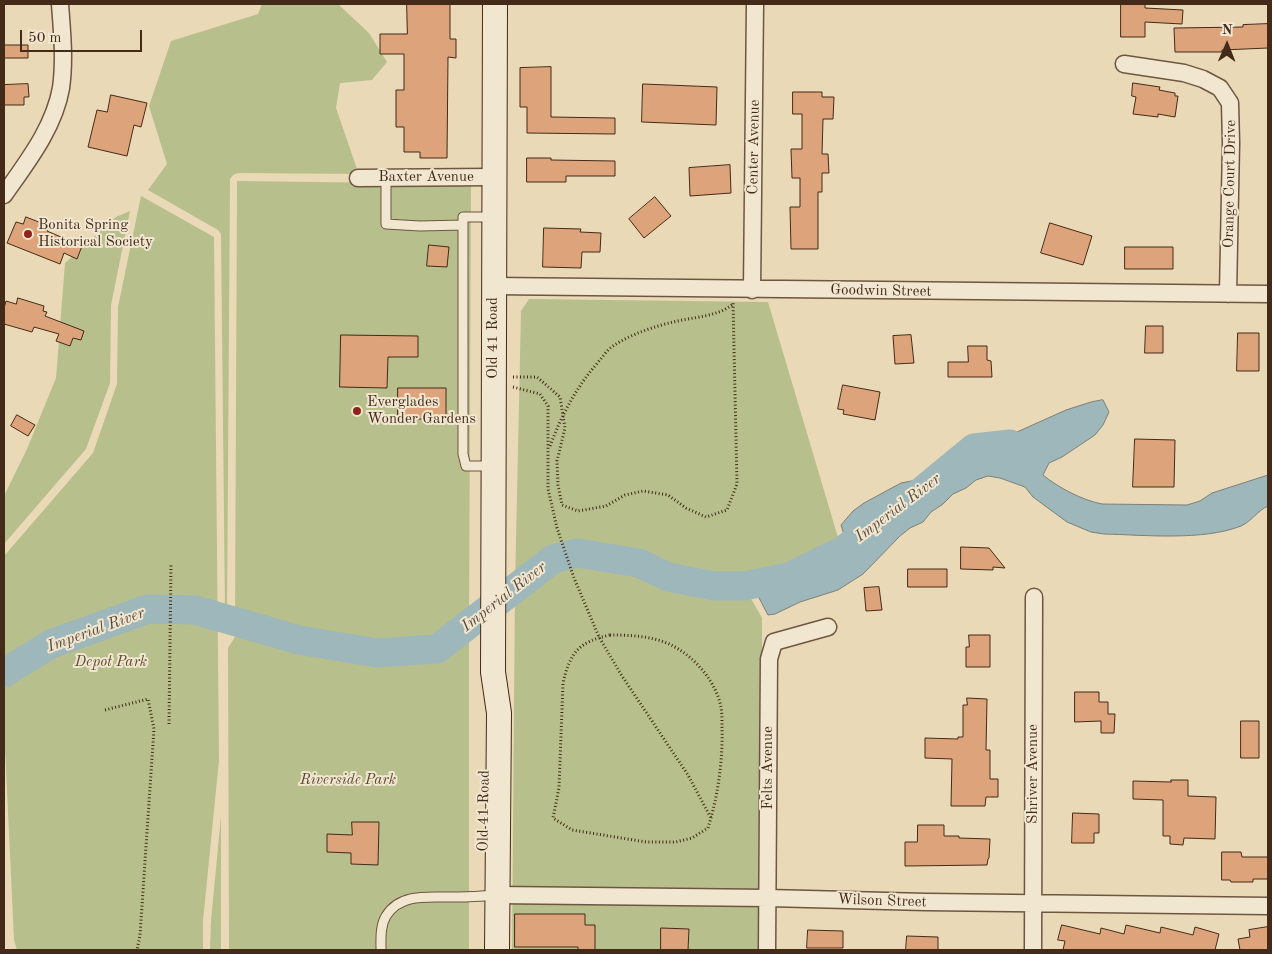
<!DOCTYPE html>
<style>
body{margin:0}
#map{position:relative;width:1272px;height:954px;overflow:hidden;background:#ead9b6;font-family:"Old Standard TT",serif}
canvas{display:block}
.frame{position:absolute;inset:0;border:5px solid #442a18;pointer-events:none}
.north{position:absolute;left:1202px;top:20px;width:50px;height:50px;-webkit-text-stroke:4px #f1e6d0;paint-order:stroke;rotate:1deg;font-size:14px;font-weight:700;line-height:20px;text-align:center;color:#442a18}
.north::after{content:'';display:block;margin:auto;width:18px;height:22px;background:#442a18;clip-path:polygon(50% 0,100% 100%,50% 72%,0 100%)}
.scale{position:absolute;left:20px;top:30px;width:122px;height:22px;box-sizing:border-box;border:2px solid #442a18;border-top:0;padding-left:6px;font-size:15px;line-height:18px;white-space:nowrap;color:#442a18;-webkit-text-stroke:4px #f1e6d0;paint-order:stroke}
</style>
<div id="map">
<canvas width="1272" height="954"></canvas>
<div class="frame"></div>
<div class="north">N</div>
<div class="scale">50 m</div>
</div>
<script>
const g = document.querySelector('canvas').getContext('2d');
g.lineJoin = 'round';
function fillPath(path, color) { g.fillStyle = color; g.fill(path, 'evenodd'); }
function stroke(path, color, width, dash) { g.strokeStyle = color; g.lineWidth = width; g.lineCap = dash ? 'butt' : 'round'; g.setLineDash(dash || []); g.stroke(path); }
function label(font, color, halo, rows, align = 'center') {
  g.font = font + ' "Old Standard TT",serif'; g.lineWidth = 4; g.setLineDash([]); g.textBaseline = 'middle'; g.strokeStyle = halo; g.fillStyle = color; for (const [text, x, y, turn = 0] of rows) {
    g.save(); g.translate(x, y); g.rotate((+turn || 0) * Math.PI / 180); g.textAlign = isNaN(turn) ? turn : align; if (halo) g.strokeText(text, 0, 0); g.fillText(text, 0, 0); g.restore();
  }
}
const green = new Path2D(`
 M262,4H338L369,33L387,62L372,80L340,83L336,108L357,169L367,174L238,173L233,175L230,179L227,613L225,612L221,234L218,230L148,190L167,164L149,106L171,41L258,14Z
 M237,181L471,184L469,626V950H229L228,648L243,624L235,621Z
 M141,196L214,237L219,760L203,921V950H17L14,940L4,727V556L93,453L117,384L118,307Z
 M130,211L111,305L110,383L86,449L4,544V496L27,449L56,378L65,263L116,217Z
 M529,299L768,302L842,551L789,577L744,586L762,618V950H512L515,588L521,311Z
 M221,816V950H210L211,921Z`);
const water = new Path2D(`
 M1103,400L1109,412L1103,425L1095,435L1062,457L1049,463L1043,475C1059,488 1082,500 1102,504L1187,505L1200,501L1212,493L1268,475V506C1257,511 1252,521 1241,526C1203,541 1144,535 1104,534L1091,532L1067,522L1033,497L1025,487L1000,478L988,476L976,480L966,488L953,494L943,504L931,512L923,522L910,528L900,536L863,574L838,590L800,602L775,614L768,615L756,592L792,585L847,557L849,550L841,525L853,511L864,503L901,483L937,476L950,470L991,438L1003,432H1017L1066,410L1091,402Z`);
const river = new Path2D(`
 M917,495L974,448L1010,444L1016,448
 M4,673L51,644L148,609L195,610L299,640L377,653L437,649L553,559L577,553L639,563L668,577L714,586H744L789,577L842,551L879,523`);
const building = new Path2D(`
 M407,4H450V39H456V58L448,57L447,158H420V152H404V127H396V90H404V54H380V34H407Z
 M1121,4H1145V8L1183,10L1182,24L1145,22V37H1121Z
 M1268,24V48L1222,50V52H1175L1174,28L1243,27V25Z
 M4,45H28V58H4Z
 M551,67V117L615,118V134L527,133V107H520V68Z
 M1133,83L1160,87L1159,90L1175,93V96H1178L1175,117L1158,114V117L1133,114L1136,97L1132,96Z
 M28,84L29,97H24V105H4V85Z
 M643,84L717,87L716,125L642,122Z
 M793,92H822V97H834L833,119H823L822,154H828L829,173H822V192H818V249H791L790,207H800V178H792L791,149H802V114H793Z
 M111,95L147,103L141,127L134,125L127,156L88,147L97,110L107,112Z
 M527,158H551V160L615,161V176H566V182H527Z
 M730,165L731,193L690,196L689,168Z
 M655,197L671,216L644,238L629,219Z
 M26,217L49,226L47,231L82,246L77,259L64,253L60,264L7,243L16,222L23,224Z
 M1050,223L1092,236L1083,265L1041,253Z
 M544,228L581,229L580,232L601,233L600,252H582L581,268L543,267Z
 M429,245L449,247L447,267L427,266Z
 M1125,247H1173V269H1125Z
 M18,298L44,306L43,311L47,312L45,316L84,331L81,340L73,338L70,346L56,341L59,334L34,327L32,332L4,324V308L6,301L16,304Z
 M1146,326H1163V353H1145Z
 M1238,333H1259V371H1237Z
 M341,335L418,336V357H388L387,388L340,387Z
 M911,335L914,363L895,364L893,336Z
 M968,346H987V360L991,361L992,377H948V362H968Z
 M843,385L880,392L875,420L843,414L844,410L838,409Z
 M398,388H446V419H398Z
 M17,415L35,425L28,436L11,426Z
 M1135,439L1175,440L1174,487H1133Z
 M961,547L989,548L1005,568L993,567V570L961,569Z
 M908,569H947V587H908Z
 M879,587L882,610L866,611L864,588Z
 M969,635H990V667H966V647H969Z
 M1075,692H1099V702H1108V714H1115L1114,733H1101V721L1075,722Z
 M967,698L987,699L986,750H990V779H998V797H986L985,806H951L952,759L925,758V738L958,739V737H963V705H967Z
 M1241,721H1259V758H1241Z
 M1171,780H1188V796L1216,797L1215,839L1184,838L1183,845L1170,844V836H1163V800L1133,799V781L1171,782Z
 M1073,813L1099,814V833H1094V843H1072Z
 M352,822H379L378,865L351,864V853L327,852V834L352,835Z
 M918,825H944V836H959V838L990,839L989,858L988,859L987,865L905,866V842H917Z
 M1222,852H1241L1242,857H1268V879H1253V882H1231L1230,880H1222Z
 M515,914H585V925H595V950H578V947H515Z
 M1062,925L1100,934L1101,928L1124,934L1126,925L1160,933L1161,927L1193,935L1195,927L1219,934L1215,950H1063L1065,941L1058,940Z
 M1268,927V950H1240L1238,939L1250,937L1249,930Z
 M661,928L689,929L688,950H661Z
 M808,930L843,931V948H807Z
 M907,936L938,937V950H906Z`);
const path = new Path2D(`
 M513,377H537L560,397L565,428L557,461L558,485L562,505L578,511L606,506L625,495L643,491L668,495L686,508L706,517L727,510L737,484L733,302
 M513,387L540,394L548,406V489L557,528L574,578L599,637L622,676L688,775L711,818
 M550,446C562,414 577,386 600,360C604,355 608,349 613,346C631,334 653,327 673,322C693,317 716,317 732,305
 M610,635C630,635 655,636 673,646C696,658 716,682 721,707C722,713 722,720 722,726C723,760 718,796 708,828L692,838L676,842H646L572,830L553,818L559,788L563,683C570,652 579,642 610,635Z
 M105,710L148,699L154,729L140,935L137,950
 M169,724L171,564`);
const lane = new Path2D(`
 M386,178V224L420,226L463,225
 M492,466H466L463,454V217H493
 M381,950C381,939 380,926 386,916C401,891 433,898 458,897C471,897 484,896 497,895`);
const street = new Path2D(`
 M1124,64L1184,73L1203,79L1220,88L1230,103L1231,143L1228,294
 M358,178L493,177
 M4,195C27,162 54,128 61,88C65,60 62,31 60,4
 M493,286L1268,294
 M752,290L755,4
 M497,895L768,898L926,902L1268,906
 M767,950L769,659L774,642L828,627
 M1033,950L1034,597`);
const secondary = new Path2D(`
 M495,4L493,672L499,713L497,950`);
const markers = [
 [28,234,5,"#8f2418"],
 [357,411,5,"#8f2418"]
];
const streetNames = [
 ["Center Avenue",754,147,-89],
 ["Baxter Avenue",426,177],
 ["Orange Court Drive",1230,184,-89],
 ["Goodwin Street",881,291,1],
 ["Old 41 Road",493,338,-90],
 ["Felts Avenue",768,768,-90],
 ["Shriver Avenue",1033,774,-90],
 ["Old 41 Road",484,811,-89],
 ["Wilson Street",882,901,2]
];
const poiNames = [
 ["Bonita Spring",38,225],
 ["Historical Society",38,242],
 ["Everglades",367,402],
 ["Wonder Gardens",367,419]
];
const parkNames = [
 ["Depot Park",111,662],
 ["Riverside Park",348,780]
];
const waterNames = [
 ["Imperial River",898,508,-37],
 ["Imperial River",504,597,-38],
 ["Imperial River",96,630,-20]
];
fillPath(green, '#b7bf8d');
fillPath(water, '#9eb7ba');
stroke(water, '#7a7f79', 1);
stroke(river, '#9eb7ba', 29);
fillPath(building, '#dda37b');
stroke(building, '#442a18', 1);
stroke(lane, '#6e5640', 11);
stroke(street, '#6e5640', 19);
stroke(secondary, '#442a18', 26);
stroke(path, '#442a18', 3, [1, 2.5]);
stroke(lane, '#f1e6d0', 9);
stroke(street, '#f1e6d0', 16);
stroke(secondary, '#f1e6d0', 24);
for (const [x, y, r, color] of markers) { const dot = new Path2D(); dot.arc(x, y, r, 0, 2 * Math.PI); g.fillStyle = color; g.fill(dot); stroke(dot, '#f1e6d0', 2); }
label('15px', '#442a18', '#f1e6d0', streetNames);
label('15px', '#442a18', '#f1e6d0', poiNames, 'left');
label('italic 15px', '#5b482f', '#f1e6d0', parkNames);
label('italic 16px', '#5a4d40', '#f1e6d0', waterNames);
</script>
